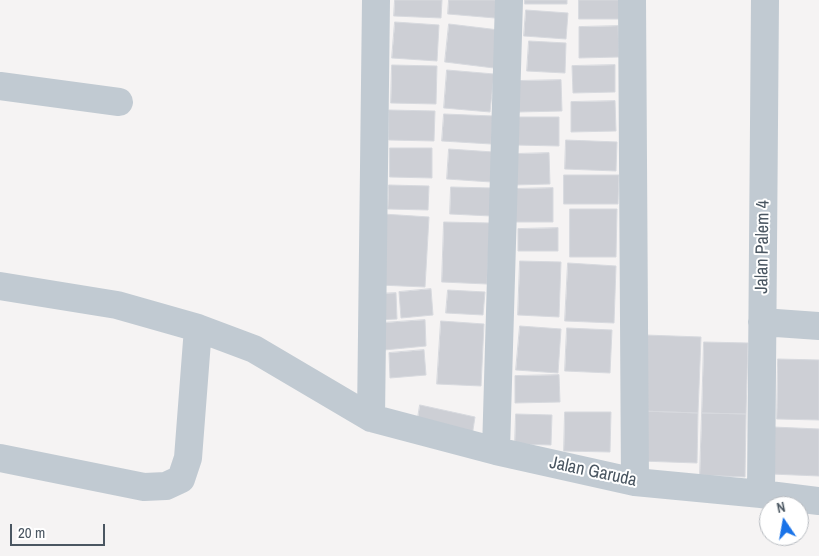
<!DOCTYPE html>
<style>
body{margin:0}
#map{position:relative;width:819px;height:556px;overflow:hidden;background:#f5f3f3;font-family:"Archivo Narrow",sans-serif}
canvas{display:block}
.north{position:absolute;left:759px;top:496px;width:50px;height:50px;box-sizing:border-box;background:#fff;border:1px solid #b7bbc0;border-radius:50%;rotate:348deg;font-size:14px;font-weight:700;line-height:20px;text-align:center;color:#4a5661}
.north::after{content:'';display:block;margin:auto;width:18px;height:22px;background:#1a73e8;clip-path:polygon(50% 0,100% 100%,50% 72%,0 100%)}
.scale{position:absolute;left:10px;top:524px;width:95px;height:22px;box-sizing:border-box;border:2px solid #4a5661;border-top:0;padding-left:6px;font-size:15px;line-height:18px;white-space:nowrap;color:#4a5661;-webkit-text-stroke:4px #fff;paint-order:stroke}
</style>
<div id="map">
<canvas width="819" height="556"></canvas>
<div class="north">N</div>
<div class="scale">20 m</div>
</div>
<script>
const g = document.querySelector('canvas').getContext('2d');
g.lineJoin = 'round';
function fillPath(path, color) { g.fillStyle = color; g.fill(path, 'evenodd'); }
function stroke(path, color, width, dash) { g.strokeStyle = color; g.lineWidth = width; g.lineCap = dash ? 'butt' : 'round'; g.setLineDash(dash || []); g.stroke(path); }
function label(font, color, halo, rows, align = 'center') {
  g.font = font + ' "Archivo Narrow",sans-serif'; g.lineWidth = 4; g.setLineDash([]); g.textBaseline = 'middle'; g.strokeStyle = halo; g.fillStyle = color; for (const [text, x, y, turn = 0] of rows) {
    g.save(); g.translate(x, y); g.rotate((+turn || 0) * Math.PI / 180); g.textAlign = isNaN(turn) ? turn : align; if (halo) g.strokeText(text, 0, 0); g.fillText(text, 0, 0); g.restore();
  }
}
const building = new Path2D(`
 M395,0H442L441,18L394,16Z
 M449,0H497L495,18L448,14Z
 M525,0H567V4H525Z
 M579,0H619V19H579Z
 M526,10L568,13L566,39L524,36Z
 M395,22L439,25L437,61L392,58Z
 M449,24L499,30L494,68L445,62Z
 M618,26L619,57L579,58V27Z
 M529,41L566,43L565,73L527,71Z
 M392,65L437,66L436,104L391,103Z
 M615,65V92L573,93L572,66Z
 M447,70L494,74L490,112L444,108Z
 M561,80L562,111L518,112L517,81Z
 M615,101L616,131L571,132V102Z
 M389,110L435,111L434,141L389,140Z
 M444,114L493,116L491,144L442,141Z
 M515,117H559V146L515,145Z
 M566,140L617,142L616,171L565,169Z
 M390,148H432V178L390,177Z
 M449,149L493,152L491,182L447,179Z
 M549,153L550,184L514,185V154Z
 M564,175H619L618,204H564Z
 M389,185L429,186L428,210L388,209Z
 M451,187L492,188L491,216L450,214Z
 M553,188V222H512V189Z
 M570,209H617L616,257H570Z
 M383,214L429,217L425,287L379,285Z
 M444,222L490,223L487,284L442,282Z
 M558,228V251H518V229Z
 M520,261L561,262L559,317L518,315Z
 M568,263L616,266L614,323L565,321Z
 M431,289L433,315L401,318L399,292Z
 M448,290L485,292L483,315L446,313Z
 M396,293L397,319L377,320L375,294Z
 M425,320L426,346L384,350L382,323Z
 M441,321L484,324L481,386L437,384Z
 M520,326L561,329L558,373L516,370Z
 M567,328L612,330L610,373L565,371Z
 M645,335L701,337L698,413L642,411Z
 M704,342L748,343L746,414L702,413Z
 M424,350L426,375L390,378L389,353Z
 M778,359L819,360V420L777,419Z
 M559,375L560,402L515,403V376Z
 M420,405L475,417L472,436L417,424Z
 M642,411L698,413L697,463L641,461Z
 M565,412H611L610,452L564,451Z
 M702,413L746,414L745,477L700,475Z
 M516,414L552,415L551,445L515,444Z
 M773,427L819,429V476L771,474Z`);
const minor = new Path2D(`
 M632,0L635,482
 M0,86L119,102
 M0,286L117,305L198,328L254,349L371,418L496,451L635,482L761,494L819,501
 M762,322L819,326
 M371,418L376,0
 M496,451L509,0
 M0,458L144,487L166,486L181,479L188,458L198,328
 M761,494L765,0`);
const streetNames = [
 ["Jalan Palem 4",763,247,-89],
 ["Jalan Garuda",593,472,12]
];
fillPath(building, '#cdcfd5');
stroke(building, '#d7d9de', 1);
stroke(minor, '#c1cad2', 28);
label('18px', '#4a5661', '#fff', streetNames);
</script>
